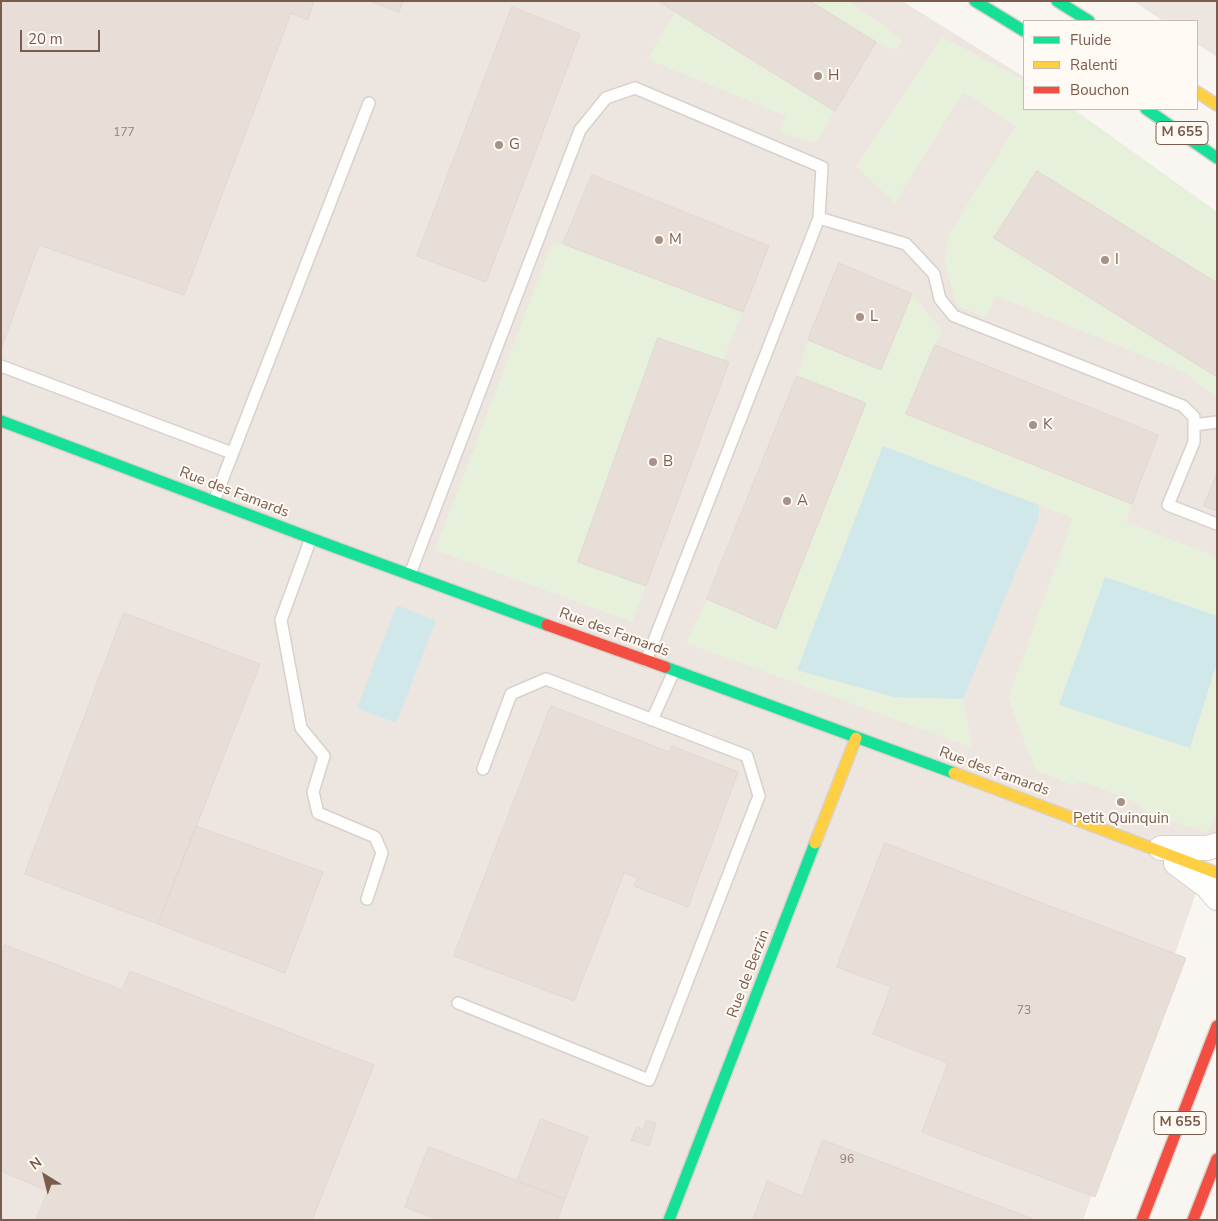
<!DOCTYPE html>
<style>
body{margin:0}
#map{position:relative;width:1218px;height:1221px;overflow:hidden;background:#f9f5f0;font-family:"Nunito Sans",sans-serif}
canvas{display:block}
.frame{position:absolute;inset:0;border:2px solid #7a5c4d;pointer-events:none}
.legend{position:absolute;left:1023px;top:20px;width:175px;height:90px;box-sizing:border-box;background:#fffaf3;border:1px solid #cabbb1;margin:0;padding:6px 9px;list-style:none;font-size:15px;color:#7a5c4d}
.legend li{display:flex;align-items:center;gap:10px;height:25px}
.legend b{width:25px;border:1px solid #cabbb1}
.north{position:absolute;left:20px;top:1151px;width:50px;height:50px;-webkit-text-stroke:4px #fffaf3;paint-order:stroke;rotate:324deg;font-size:14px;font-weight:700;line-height:20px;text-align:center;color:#7a5c4d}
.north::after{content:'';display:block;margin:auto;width:18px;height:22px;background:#7a5c4d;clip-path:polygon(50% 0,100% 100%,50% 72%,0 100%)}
.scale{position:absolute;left:20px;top:30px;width:80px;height:22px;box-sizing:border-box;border:2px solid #7a5c4d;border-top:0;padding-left:6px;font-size:15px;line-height:18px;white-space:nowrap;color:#7a5c4d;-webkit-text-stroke:4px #fffaf3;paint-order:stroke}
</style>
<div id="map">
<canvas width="1218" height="1221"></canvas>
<div class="frame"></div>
<ul class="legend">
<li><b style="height:6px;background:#16e098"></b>Fluide</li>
<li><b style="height:6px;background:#ffcf43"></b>Ralenti</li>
<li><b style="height:6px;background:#f24e42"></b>Bouchon</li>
</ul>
<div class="north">N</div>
<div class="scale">20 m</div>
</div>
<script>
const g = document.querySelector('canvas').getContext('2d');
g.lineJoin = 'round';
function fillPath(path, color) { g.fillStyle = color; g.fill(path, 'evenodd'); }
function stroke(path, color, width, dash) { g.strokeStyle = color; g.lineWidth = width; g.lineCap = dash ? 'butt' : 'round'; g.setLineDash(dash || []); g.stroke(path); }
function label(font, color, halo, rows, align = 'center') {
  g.font = font + ' "Nunito Sans",sans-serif'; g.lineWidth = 4; g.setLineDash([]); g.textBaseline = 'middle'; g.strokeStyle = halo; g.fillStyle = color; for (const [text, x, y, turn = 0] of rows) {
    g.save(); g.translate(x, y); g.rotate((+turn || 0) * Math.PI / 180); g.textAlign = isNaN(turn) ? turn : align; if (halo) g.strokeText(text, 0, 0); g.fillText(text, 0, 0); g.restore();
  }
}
const industrial = new Path2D(`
 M1,1H902L1024,77V109H1073L1217,212V832L1083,1220H1Z
 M1133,1H1217V57L1197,44V21H1163Z`);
const green = new Path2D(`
 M810,1H849L903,40L896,50L876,42Z
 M675,12L835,111L816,143L780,133L786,116L647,59Z
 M942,37L1024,80V109H1073L1217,212V283L1037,171L994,238L1217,377V397L1183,372L996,296L986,318L956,305L944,259L949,234L1016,126L963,93L895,203L856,167Z
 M552,243L563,244L743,312L723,360L658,338L578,561L646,586L632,622L435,550Z
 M912,294L942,330L907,414L1132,504L1126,522L1217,557V616L1105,577L1190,748L1217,662V812L1208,833L1144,812L1135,802L1081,781L1072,785L1035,770L1008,698L1073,518L884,447L797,670L894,697L963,699L973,748L686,643L707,599L776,628L866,403L797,376L808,340L881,370Z`);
const water = new Path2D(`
 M883,446L1039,505V516L963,699L894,697L797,670Z
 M1105,577L1217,616V662L1190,748L1059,705Z
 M397,605L436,621L396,723L357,708Z`);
const building = new Path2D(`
 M1,1H314L308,20L291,13L184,295L39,245L1,349Z
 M371,1H403L399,12Z
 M658,1H810L876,42L835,111Z
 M512,7L580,34L486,282L417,256Z
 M1037,171L1217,283V377L994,238Z
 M592,175L769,246L743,312L563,244Z
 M839,263L912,294L881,370L808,340Z
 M658,338L729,362L646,586L578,562Z
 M935,345L1158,435L1132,504L906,414Z
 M797,376L866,403L776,629L707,599Z
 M1217,473V511L1204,506Z
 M124,613L260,664L158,924L25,874Z
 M551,706L669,752L672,746L738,772L688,907L634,886L638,878L624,873L574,1001L454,956Z
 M196,826L323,872L285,973L158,924Z
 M885,843L1186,958L1095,1197L922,1132L948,1063L873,1034L891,987L837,967Z
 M5,945L122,990L130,971L374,1065L312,1220L36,1219L48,1191L1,1171V956Z
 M541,1119L588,1137L565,1199L517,1181Z
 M647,1120L656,1123L649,1146L631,1140L637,1127L643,1130Z
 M823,1140L1036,1220H753L767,1181L802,1196Z
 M429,1147L565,1199L557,1220H439L405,1207Z`);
const lane = new Path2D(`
 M1,366L232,453
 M1194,425L1217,422
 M214,501L369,103
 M311,538L281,620L301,728L324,756L313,792L318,813L375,837L382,853L367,899
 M410,574L580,130L606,98L635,88L822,167L819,218
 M646,661L819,218L906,244L934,274L940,299L954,316L1183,406L1194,417V442L1168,505L1217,524
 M652,720L674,671
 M458,1003L649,1080L759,796L747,756L546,679L511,694L483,769`);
const street = new Path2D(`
 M1161,848H1207L1217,845
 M1176,863L1207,886L1217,898`);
const fast = new Path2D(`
 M975,1L1024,31
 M1057,1L1089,21
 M1146,109L1217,158
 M1,421L329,545L547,625
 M665,667L954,773
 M669,1220L815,843`);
const slow = new Path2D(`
 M1197,92L1217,105
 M954,773L1217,873
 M815,843L856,738`);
const jam = new Path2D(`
 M547,625L665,667
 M1142,1220L1217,1026
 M1193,1220L1217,1159`);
const markers = [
 [818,76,5,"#a69286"],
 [499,145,5,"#a69286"],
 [659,240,5,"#a69286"],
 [1105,260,5,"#a69286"],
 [860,317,5,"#a69286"],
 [1033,425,5,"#a69286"],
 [653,462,5,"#a69286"],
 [787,501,5,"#a69286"],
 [1121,802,5,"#a69286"]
];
const numberNames = [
 ["177",124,133],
 ["73",1024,1011],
 ["96",847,1160]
];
const shields = [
 [1182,133,52],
 [1180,1123,52]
];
const shieldNames = [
 ["M 655",1182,133],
 ["M 655",1180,1123]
];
const poiNames = [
 ["H",828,76],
 ["G",509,145],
 ["M",669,240],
 ["I",1115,260],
 ["L",870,317],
 ["K",1043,425],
 ["B",663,462],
 ["A",797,501],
 ["Petit Quinquin",1121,819,"center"]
];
const streetNames = [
 ["Rue des Famards",234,493,21],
 ["Rue des Famards",614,633,20],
 ["Rue des Famards",994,772,20],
 ["Rue de Berzin",749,974,-69]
];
fillPath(industrial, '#ede5e0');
fillPath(green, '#e7f0db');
fillPath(water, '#d0e8ea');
fillPath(building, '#e6ded7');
stroke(building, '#e2d8d2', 1);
stroke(lane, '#d7d1cb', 14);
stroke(street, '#d7d1cb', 26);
stroke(fast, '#d9d2cb', 14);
stroke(slow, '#d9d2cb', 14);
stroke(jam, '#d9d2cb', 14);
stroke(lane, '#fefefd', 11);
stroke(street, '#fefefd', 24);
stroke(fast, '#16e098', 11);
stroke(slow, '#ffcf43', 11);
stroke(jam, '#f24e42', 11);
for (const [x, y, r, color] of markers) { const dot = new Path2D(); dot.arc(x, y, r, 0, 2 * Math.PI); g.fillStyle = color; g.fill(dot); stroke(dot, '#fffaf3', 2); }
label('12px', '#977e72', null, numberNames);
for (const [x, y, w] of shields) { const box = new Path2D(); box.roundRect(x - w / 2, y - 11.5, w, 23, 4); g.fillStyle = '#fffaf3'; g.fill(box); stroke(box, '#7a5c4d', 1); }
label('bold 14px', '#7a5c4d', null, shieldNames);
label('15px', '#7a5c4d', '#fffaf3', poiNames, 'left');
label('15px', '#7a5c4d', '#fffaf3', streetNames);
</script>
